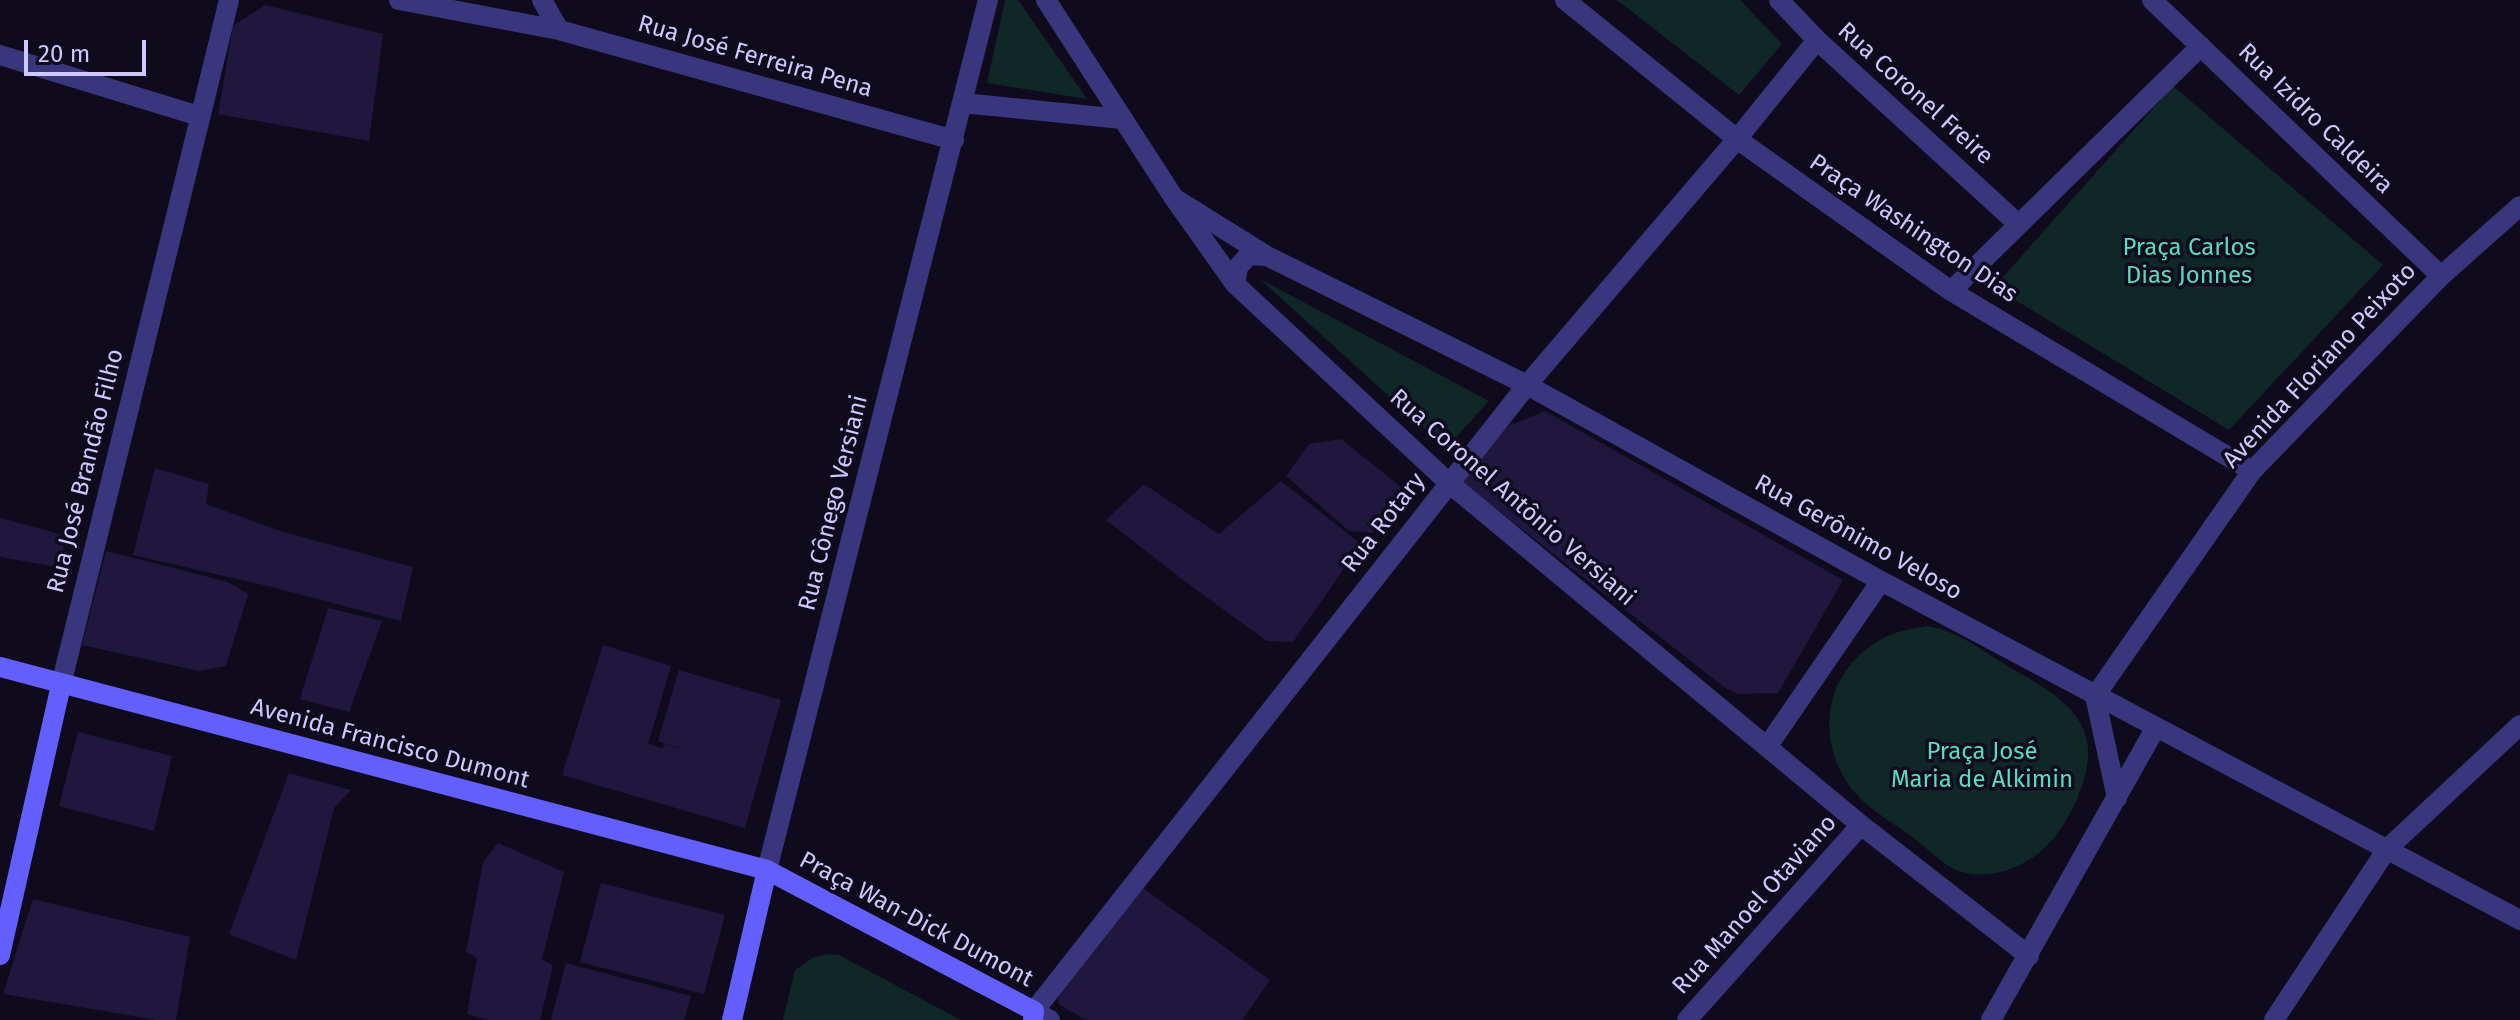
<!DOCTYPE html>
<meta charset="utf-8">
<style>
body{margin:0}
#map{position:relative;width:2520px;height:1020px;overflow:hidden;background:#0f0b1d;font-family:"Fira Sans",sans-serif}
canvas{display:block}
.scale{position:absolute;left:24px;top:40px;width:122px;height:36px;box-sizing:border-box;border:4px solid #cec8ff;border-top:0;padding-left:10px;font-size:24px;line-height:28px;white-space:nowrap;color:#cec8ff;-webkit-text-stroke:6px #0f0b1d;paint-order:stroke}
</style>
<div id="map">
<canvas width="2520" height="1020"></canvas>
<div class="scale">20 m</div>
</div>
<script>
const g = document.querySelector('canvas').getContext('2d');
g.lineJoin = 'round';
function fillPath(path, color) { g.fillStyle = color; g.fill(path, 'evenodd'); }
function stroke(path, color, width, dash) { g.strokeStyle = color; g.lineWidth = width; g.lineCap = dash ? 'butt' : 'round'; g.setLineDash(dash || []); g.stroke(path); }
function label(font, color, halo, rows, align = 'center') {
  g.font = font + ' "Fira Sans",sans-serif'; g.lineWidth = 7; g.setLineDash([]); g.textBaseline = 'middle'; g.strokeStyle = halo; g.fillStyle = color; for (const [text, x, y, turn = 0] of rows) {
    g.save(); g.translate(x, y); g.rotate((+turn || 0) * Math.PI / 180); g.textAlign = isNaN(turn) ? turn : align; if (halo) g.strokeText(text, 0, 0); g.fillText(text, 0, 0); g.restore();
  }
}
const green = new Path2D(`
 M1005,0H1018L1087,99L987,83Z
 M1617,0H1740L1782,44L1739,95Z
 M2173,86L2383,265L2229,430L1994,287Z
 M1260,279L1489,401L1446,448Z
 M1926,626C1956,630 1975,646 2001,662C2060,697 2112,720 2077,799C2066,823 2052,846 2029,860C2008,873 1978,880 1954,869C1939,861 1925,846 1911,836C1889,820 1861,805 1847,782C1815,731 1827,671 1880,640C1893,632 1910,629 1926,626Z
 M829,954L839,955L961,1020H783L795,970L814,957Z`);
const building = new Path2D(`
 M265,5L383,34L369,141L218,114L233,26Z
 M1545,411L1843,580L1778,693L1738,694L1724,687L1460,481L1499,430Z
 M1341,439L1411,495L1373,533L1349,531L1286,476L1309,444Z
 M155,468L209,484L206,504L283,532L413,567L401,621L272,587L133,555Z
 M1281,481L1361,544L1293,642L1267,641L1191,586L1106,520L1144,484L1219,534Z
 M0,518L67,536L58,567L0,557Z
 M106,551L228,582L248,594L226,666L199,671L82,645Z
 M328,608L382,621L349,712L300,699Z
 M603,645L671,666L648,744L663,748L664,744L691,752L658,741L679,670L781,700L745,828L562,775Z
 M78,732L172,756L154,831L59,806Z
 M289,773L351,790L334,808L296,960L229,934Z
 M498,843L564,872L542,959L553,966L540,1020H488L467,1014L477,958L466,952L483,862Z
 M601,883L725,915L704,994L580,962Z
 M1139,885L1270,980L1242,1020H1086L1058,1004L1059,985Z
 M33,899L190,937L176,1020H157L3,994Z
 M566,963L691,996L684,1020H551Z`);
const street = new Path2D(`
 M399,0L559,30L954,140
 M542,0L559,30
 M1046,0L1174,198L1235,284L1449,483L1861,825L2029,956
 M1565,0L1737,139L1951,291L2252,471
 M1779,0L1817,40L2018,224
 M2152,0L2441,276
 M0,55L199,116
 M963,103L1122,119
 M1174,198L1267,256L1527,385L1881,581L2520,920
 M1235,284L1238,267L1249,255L1267,256
 M1951,291L2201,46
 M61,685L229,0
 M2095,696L2252,471L2441,276L2520,206
 M2095,696L2117,798
 M1767,747L1881,581
 M767,870L988,0
 M1050,1020L1034,1011L1527,385L1737,139L1817,40
 M1687,1020L1861,825
 M1991,1020L2156,727
 M2274,1020L2387,849L2520,725`);
const secondary = new Path2D(`
 M0,667L767,870L1034,1011L1033,1020
 M0,955L61,685
 M732,1020L767,870`);
const streetNames = [
 ["Rua José Ferreira Pena",755,57,16],
 ["Rua Coronel Freire",1915,94,42],
 ["Rua Izidro Caldeira",2315,119,44],
 ["Praça Washington Dias",1913,229,34],
 ["Avenida Floriano Peixoto",2320,366,-47],
 ["Rua José Brandão Filho",86,471,-76],
 ["Rua Coronel Antônio Versiani",1512,498,41],
 ["Rua Cônego Versiani",834,503,-76],
 ["Rua Rotary",1384,523,-52],
 ["Rua Gerônimo Veloso",1858,538,29],
 ["Avenida Francisco Dumont",390,744,15],
 ["Rua Manoel Otaviano",1755,905,-48],
 ["Praça Wan-Dick Dumont",916,920,28]
];
const parkNames = [
 ["Praça Carlos",2189,248],
 ["Dias Jonnes",2189,276],
 ["Praça José",1982,752],
 ["Maria de Alkimin",1982,780]
];
fillPath(green, '#0f2726');
fillPath(building, '#1f173e');
stroke(street, '#39367d', 20);
stroke(secondary, '#635fff', 20);
label('24px', '#cec8ff', '#0f0b1d', streetNames);
label('24px', '#54dfbc', '#0f0b1d', parkNames);
</script>
